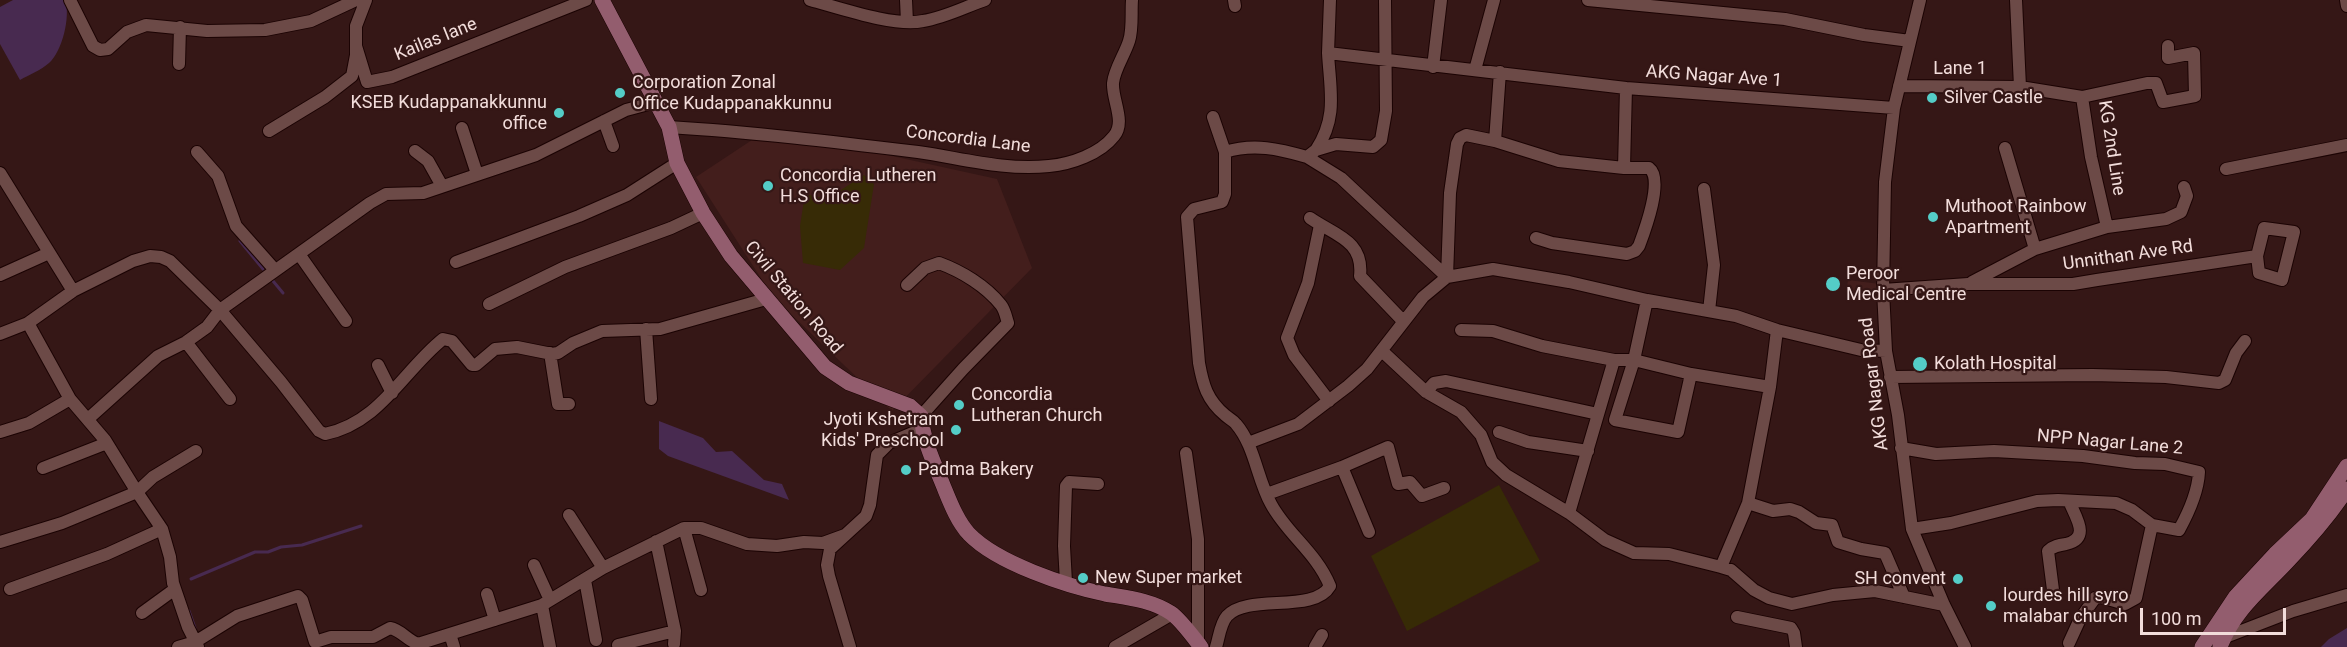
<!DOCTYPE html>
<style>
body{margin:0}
#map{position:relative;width:2347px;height:647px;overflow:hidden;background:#351716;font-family:Roboto,sans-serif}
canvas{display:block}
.scale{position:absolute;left:2140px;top:608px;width:146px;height:27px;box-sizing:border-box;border:3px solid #f2dddb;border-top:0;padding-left:8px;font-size:18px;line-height:21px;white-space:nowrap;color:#f2dddb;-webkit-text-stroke:4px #351716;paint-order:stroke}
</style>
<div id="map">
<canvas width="2347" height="647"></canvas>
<div class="scale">100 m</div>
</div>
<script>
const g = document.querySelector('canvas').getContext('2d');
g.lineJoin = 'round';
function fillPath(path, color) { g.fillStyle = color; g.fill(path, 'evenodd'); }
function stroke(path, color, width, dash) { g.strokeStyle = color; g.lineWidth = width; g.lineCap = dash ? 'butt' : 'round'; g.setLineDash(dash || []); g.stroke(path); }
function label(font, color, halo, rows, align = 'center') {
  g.font = font + ' Roboto,sans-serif'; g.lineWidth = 4.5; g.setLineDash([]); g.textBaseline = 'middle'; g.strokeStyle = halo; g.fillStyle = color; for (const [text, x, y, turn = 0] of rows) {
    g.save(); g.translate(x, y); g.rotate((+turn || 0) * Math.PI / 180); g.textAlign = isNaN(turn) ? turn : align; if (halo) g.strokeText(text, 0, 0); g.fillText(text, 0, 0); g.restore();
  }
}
const built = new Path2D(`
 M752,140L803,141L883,154L997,179L1032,268L892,411L773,297L696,177Z
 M1848,280L1880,284L1878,298L1846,293Z`);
const green = new Path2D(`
 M864,175L874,184L864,248L840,270L803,263L800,226L805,194L827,199Z
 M1499,485L1540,561L1407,631L1371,556Z`);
const water = new Path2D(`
 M13,0H65C71,16 62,52 49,63C41,70 29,75 20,80L0,44V7Z
 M659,421L703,438L716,452L732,451L764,480L782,484L789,500L668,456L659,449Z
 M2347,628V647H2321L2329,639Z`);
const stream = new Path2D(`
 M241,236L240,241L263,269
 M273,281L283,293
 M191,579L255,552H268L281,547L302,545L361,526
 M189,611L195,628`);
const minor = new Path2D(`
 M70,0L93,46L100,50L108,49L127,32L146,25L207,31L265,30L311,21L356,0
 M810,0C840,8 894,27 923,21C944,18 965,7 985,0
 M906,0L907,22
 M1234,0L1235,6
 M1330,0L1328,53L1626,88
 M1588,0L1785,19L1864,35L1910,41
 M1920,0L1894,108L1885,182L1883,290L1886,351L1898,415L1912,529L1944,605L1965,647
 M2016,0L2020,87
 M2346,0L2347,6
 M356,46L367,82L392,77L586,0
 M179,64L180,27
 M1433,67L1441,0
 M1475,70L1494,0
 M1899,86L2020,87L2082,97
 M1213,117L1225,152
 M604,121L613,146
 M669,127C752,132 835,142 918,152C961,158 1005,171 1049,166C1071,164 1100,154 1114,136C1126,122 1112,100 1113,83C1114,70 1125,54 1129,41C1133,29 1131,13 1132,0
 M462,128L477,174
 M269,131L325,97L352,76L356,55V26L366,0
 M1495,141L1559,161L1624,168
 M1316,150C1338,117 1330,90 1328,53
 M415,151L428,161L442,186
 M197,152L218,176L236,226L275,270
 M1307,157L1341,178L1447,277
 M2226,169L2347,145
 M0,173L73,291
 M1704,189L1714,265L1709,311
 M1310,218C1334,235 1364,240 1360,276L1403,321
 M1320,225L1308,283L1287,338L1294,355L1329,401
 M2107,227L2166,219L2181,212L2187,196L2184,187
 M1536,238L1552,243L1627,254L1635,251L1639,246C1645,230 1664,179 1649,168H1624L1626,88L1894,108
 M2035,249L2107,227L2091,157L2082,97L2147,83H2156L2163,102L2195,96L2194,53L2168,58V46
 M299,254L346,321
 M456,262L579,216L627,195L677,163
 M0,275L49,253
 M1447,277L1450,193L1457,144L1460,138L1466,135L1495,141L1500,72
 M1972,282L2035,249L2005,148
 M907,285L925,268L939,263C961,271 986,286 1001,305C1005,310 1006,317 1008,323L963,369L921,416
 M1883,290L1968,284H2073L2097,280L2257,256L2264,228L2294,232L2282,280L2259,273L2257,256
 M1647,300L1634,360L1615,420L1678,432L1691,374
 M489,304L565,267L671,228L703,213
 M28,323L73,291L133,261L150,256L161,257L170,261L220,310L370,203L386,194L423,193L536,155L626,110L656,102
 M646,329L651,399
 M1461,330L1493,331L1542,346L1614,360H1634L1691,374L1770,387
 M0,334L28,323L70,399L105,440L137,492L162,529L170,557L173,583L188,627L198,647
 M186,342L230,399
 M1382,351L1426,392L1461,412L1481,435L1492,462L1506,475L1569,513L1605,540L1634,553L1669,554L1721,567L1731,570L1754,590L1769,598L1792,604L1833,595L1875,591L1944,605
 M550,353L558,404H569
 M378,365L392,393
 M1890,377L2093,375L2166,377L2219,383L2225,380L2236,353L2245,341
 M1426,392L1434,383L1446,381L1598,414
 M88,419L158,356L186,342L207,327L220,310L281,382L319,431L325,434C380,423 403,371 443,339L452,341L472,365H476L495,349L517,347L552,354L558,353L573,343L602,331L660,329L766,299
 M0,432L29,423L70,399
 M1499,432L1528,442L1588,451
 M1248,443L1298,424L1348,386L1367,369L1423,297L1447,277L1493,269L1569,282L1647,300L1736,316L1777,330L1861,350L1886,351
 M1901,448L1936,454L1994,451L2083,456L2135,463L2165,464L2199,472C2198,492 2189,512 2179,530L2152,525
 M1186,453L1198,539V643
 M1342,467L1369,532
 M43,468L107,443
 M1267,494L1342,467L1388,447L1398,484L1410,482L1422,496L1444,488
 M1748,503L1773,511L1790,509L1799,512L1816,523L1832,525L1838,542L1861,549L1885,553L1904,597
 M1569,513L1614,360
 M569,515L603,568
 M684,528L701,590
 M1912,529L1951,523L2037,501L2058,500L2116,503L2132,510L2152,525
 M656,541L675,631L674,644
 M0,542L62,523L137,492L153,477L196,451
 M534,565L550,600
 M1721,567L1748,503L1770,387L1777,330
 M585,580L596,640
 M1066,582L1064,546L1066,486L1069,482L1098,484
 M10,589L107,554L162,529
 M2053,590L2048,551C2053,546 2059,545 2066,544C2091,538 2076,518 2069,501
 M487,594L495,620
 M542,605L550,647
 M142,613L175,589
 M1737,617L1791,628L1794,633L1796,647
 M450,634L454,647
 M2223,638L2293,611L2347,595
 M2069,643L2080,619L2095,598L2101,597L2125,604L2136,598L2152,525
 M618,645L675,631
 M178,647L195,642L237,616L298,596L302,600L315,642L331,637H373L390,628C401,630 407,640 418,644L542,605L603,568L684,528H701L747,544L777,546L804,542L823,543L845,535
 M850,647L829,576L827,565L830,549L866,516L870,505L877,455L889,443L922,429
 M1115,647L1172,614
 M1216,647C1219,638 1220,624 1227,616C1248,593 1314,614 1330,586C1316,552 1287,534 1271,504C1257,479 1255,446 1236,424C1233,420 1228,418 1225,415C1207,400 1203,385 1199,363L1187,217L1194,209L1222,202L1225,194V152C1254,143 1279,149 1307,157L1316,150L1336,144L1373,147L1381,140L1386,111L1385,0
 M1315,647L1322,635`);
const major = new Path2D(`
 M602,0L669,127L677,163L703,213L731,256L825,367L849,383L910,406L921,416C923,440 934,463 943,485C950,502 957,521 969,534C997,563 1066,586 1105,594C1128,598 1151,600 1171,613C1180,619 1194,638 1201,647
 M2202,647L2236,596L2275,554L2312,519L2347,466
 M2220,647C2234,610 2262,589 2288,561C2310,538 2330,515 2347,489`);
const markers = [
 [620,93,6,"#54cdc7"],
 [1932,98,6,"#54cdc7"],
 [559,113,6,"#54cdc7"],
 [768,186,6,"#54cdc7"],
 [1933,217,6,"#54cdc7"],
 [1833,284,8,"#54cdc7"],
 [1920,364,8,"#54cdc7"],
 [959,405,6,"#54cdc7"],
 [956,430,6,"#54cdc7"],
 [906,470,6,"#54cdc7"],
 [1083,578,6,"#54cdc7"],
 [1958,579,6,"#54cdc7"],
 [1991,606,6,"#54cdc7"]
];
const streetNames = [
 ["Kailas lane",436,40,-22],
 ["Lane 1",1960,69],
 ["AKG Nagar Ave 1",1714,77,4],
 ["Concordia Lane",968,140,7],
 ["KG 2nd Line",2111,148,81],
 ["Unnithan Ave Rd",2128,256,-8],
 ["Civil Station Road",793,298,50],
 ["AKG Nagar Road",1875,384,-97],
 ["NPP Nagar Lane 2",2110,443,5]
];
const poiNames = [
 ["Corporation Zonal",632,83],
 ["Office Kudappanakkunnu",632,104],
 ["Silver Castle",1944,98],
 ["KSEB Kudappanakkunnu",547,103,"right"],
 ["office",547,124,"right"],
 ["Concordia Lutheren",780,176],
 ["H.S Office",780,197],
 ["Muthoot Rainbow",1945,207],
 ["Apartment",1945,228],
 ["Peroor",1846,274],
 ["Medical Centre",1846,295],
 ["Kolath Hospital",1934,364],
 ["Concordia",971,395],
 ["Lutheran Church",971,416],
 ["Jyoti Kshetram",944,420,"right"],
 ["Kids' Preschool",944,441,"right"],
 ["Padma Bakery",918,470],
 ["New Super market",1095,578],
 ["SH convent",1946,579,"right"],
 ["lourdes hill syro",2003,596],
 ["malabar church",2003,617]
];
fillPath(built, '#431e1c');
fillPath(green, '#372b06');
fillPath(water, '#482a50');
stroke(stream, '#482a50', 3);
stroke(minor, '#1b0303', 14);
stroke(major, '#1b0303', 16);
stroke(minor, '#6c4a47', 12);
stroke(major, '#935d6e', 15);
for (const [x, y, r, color] of markers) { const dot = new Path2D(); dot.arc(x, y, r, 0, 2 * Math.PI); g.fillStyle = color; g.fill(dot); stroke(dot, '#351716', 2); }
label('18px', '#f2dddb', '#351716', streetNames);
label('18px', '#f2dddb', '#351716', poiNames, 'left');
</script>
